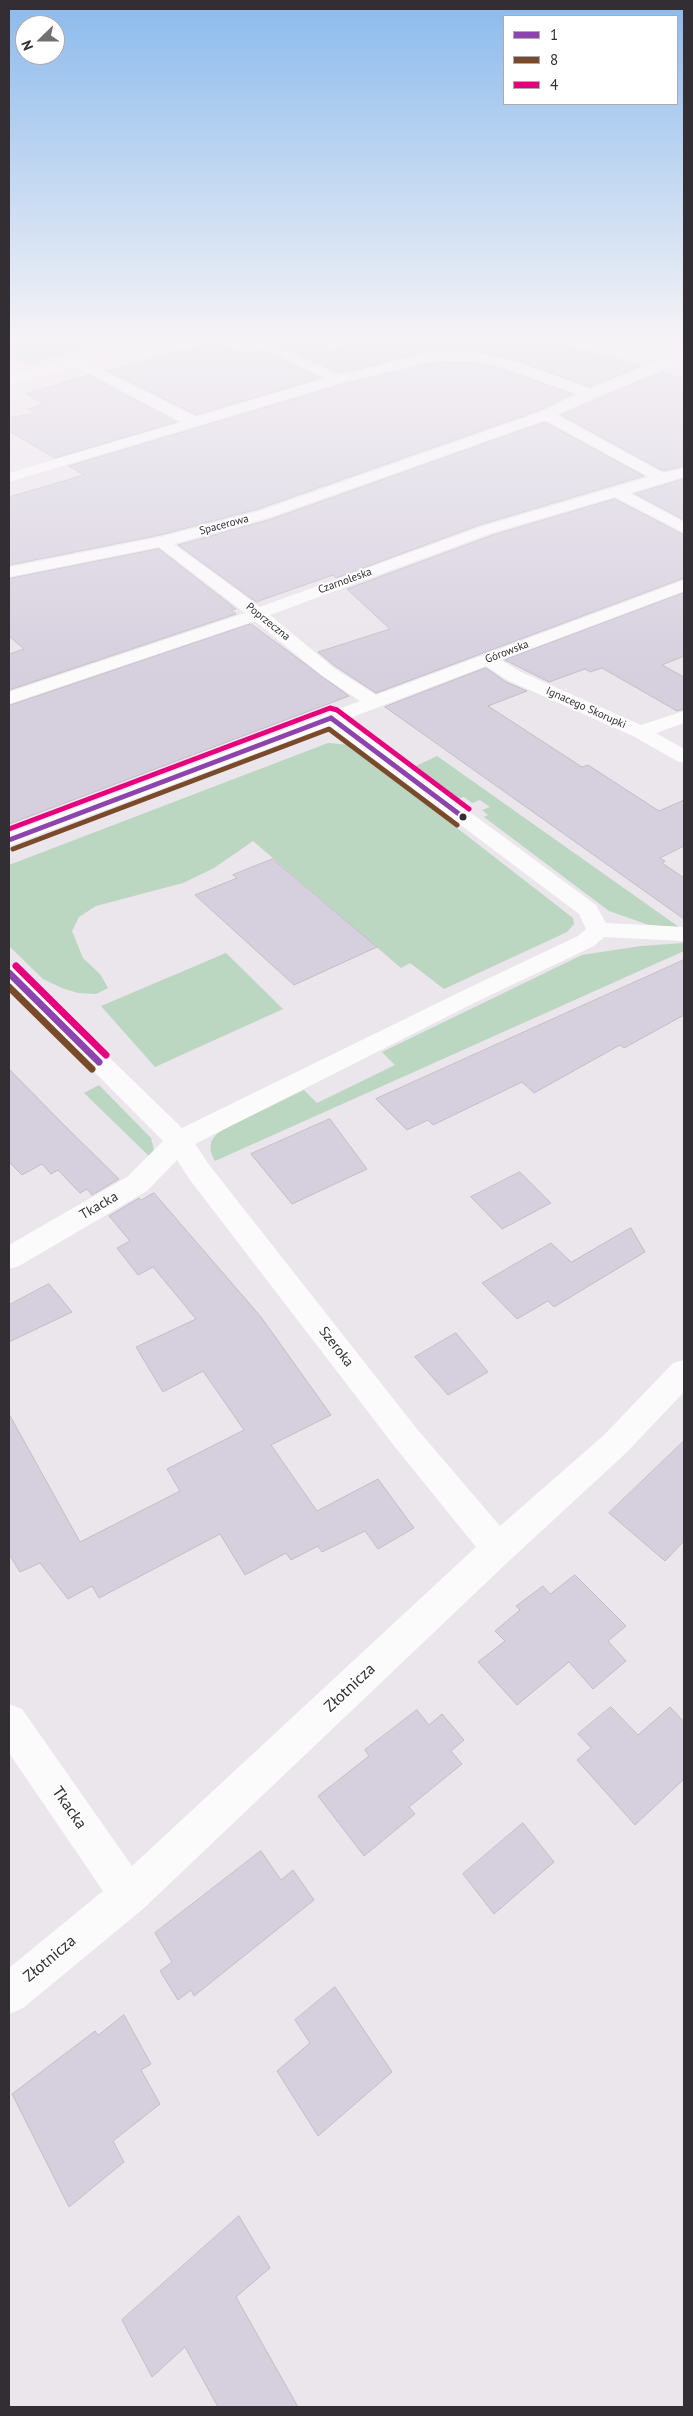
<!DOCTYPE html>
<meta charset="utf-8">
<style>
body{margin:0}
#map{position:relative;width:693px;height:2416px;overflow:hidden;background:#ebe5ec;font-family:"PT Sans",sans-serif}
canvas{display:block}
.frame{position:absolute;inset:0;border:10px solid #322e33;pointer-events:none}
.legend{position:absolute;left:503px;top:15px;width:175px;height:90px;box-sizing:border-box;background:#fff;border:1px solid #adabad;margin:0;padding:6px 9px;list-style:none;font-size:15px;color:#322e33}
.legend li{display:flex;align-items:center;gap:10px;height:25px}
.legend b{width:25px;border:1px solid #adabad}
.north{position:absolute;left:15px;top:15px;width:50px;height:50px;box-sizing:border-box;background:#fff;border:1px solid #adabad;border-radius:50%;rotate:248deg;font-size:14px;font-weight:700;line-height:20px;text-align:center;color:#322e33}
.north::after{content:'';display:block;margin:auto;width:18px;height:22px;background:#736e74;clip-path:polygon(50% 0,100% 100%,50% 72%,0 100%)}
</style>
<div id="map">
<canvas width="693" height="2416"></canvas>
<div class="frame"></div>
<ul class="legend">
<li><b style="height:6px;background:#8e44ad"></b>1</li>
<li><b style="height:6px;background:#7a4b2a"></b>8</li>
<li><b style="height:6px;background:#e5007d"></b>4</li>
</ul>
<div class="north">N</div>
</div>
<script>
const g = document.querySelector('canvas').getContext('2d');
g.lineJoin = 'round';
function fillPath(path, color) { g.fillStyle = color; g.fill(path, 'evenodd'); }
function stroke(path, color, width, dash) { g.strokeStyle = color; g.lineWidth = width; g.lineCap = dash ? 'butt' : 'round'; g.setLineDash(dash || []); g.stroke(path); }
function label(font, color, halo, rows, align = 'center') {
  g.font = font + ' "PT Sans",sans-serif'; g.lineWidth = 4; g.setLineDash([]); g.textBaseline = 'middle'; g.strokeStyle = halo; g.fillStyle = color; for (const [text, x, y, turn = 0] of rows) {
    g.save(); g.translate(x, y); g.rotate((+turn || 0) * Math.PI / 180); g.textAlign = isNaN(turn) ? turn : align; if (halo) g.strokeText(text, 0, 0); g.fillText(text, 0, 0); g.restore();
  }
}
const green = new Path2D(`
 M9,338H120L27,364L9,355Z
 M328,743L350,745L573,918L574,924L567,932L444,989L410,963L401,968L253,841L214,868L183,883L96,906L79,917L72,931L83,958L100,974L108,988L96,994L78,993L62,988L43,979L9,946V865Z
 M437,756L679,927L649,925L609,911L484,817L488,815L482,810L490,807L480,800L472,803L464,797L459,799L416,766Z
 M684,943V951L215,1161C207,1147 210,1137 224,1129L304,1090L317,1103L395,1065L382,1052L582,955L641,946Z
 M226,953L283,1009L155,1067L101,1006Z
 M99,1085L151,1138L154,1150L150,1157L84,1093Z`);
const building = new Path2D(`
 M301,338H307L332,349L369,338H540L641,366L590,387L514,360L475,351L455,349L426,352L356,370L338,372L277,345Z
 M215,342L244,354L260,349L322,378L196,415L107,371Z
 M435,362L478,363L499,368L573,394L540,410L258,509L160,535L9,565V497L84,475L69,466L343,384Z
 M661,372L684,379V466L663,471L561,415Z
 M89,375L177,422L55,458L9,431V418L35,413L28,409L44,404L26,394Z
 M545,422L644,476L479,525L336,578L333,575L256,602L178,545L272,519Z
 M684,479V520L635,494Z
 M615,499L684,535V578L376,693L335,666L318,652L390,629L347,589L493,535Z
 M159,549L236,609L231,610L236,614L9,690V654L24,649L9,636V579Z
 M684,593V656L662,665L684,677V709L677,711L602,668L590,672L585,669L549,682L505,660Z
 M251,624L349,696L9,824V706Z
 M486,668L506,682L527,691L488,706L582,767L588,765L659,811L684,800V846L660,858L665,861L662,863L684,878V919L385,707Z
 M273,859L307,888L377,947L294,985L195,895L237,878L233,875Z
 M684,960V1015L624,1048L620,1045L534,1093L522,1082L433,1125L428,1120L407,1130L376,1099Z
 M9,1069L65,1126L119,1179L92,1195L87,1189L80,1193L58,1170L51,1174L42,1164L22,1175L9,1162Z
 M330,1119L367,1169L292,1204L251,1154Z
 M520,1172L551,1203L502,1229L471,1197Z
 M154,1193L261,1317L331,1415L271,1445L317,1511L378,1479L414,1528L378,1549L365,1531L322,1552L318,1546L291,1560L286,1553L245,1575L220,1534L99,1598L92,1586L68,1599L40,1563L20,1572L9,1554V1414L80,1542L180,1491L167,1469L244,1430L203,1371L163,1392L136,1347L196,1319L153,1267L138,1275L117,1248L130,1241L109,1216L139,1198L141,1200Z
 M631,1228L645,1252L554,1307L548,1301L517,1319L482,1283L551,1243L571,1262Z
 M49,1284L72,1312L9,1342V1305Z
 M456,1333L488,1372L448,1395L415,1357Z
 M684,1441V1541L665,1561L609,1513Z
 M575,1575L626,1626L608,1641L626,1661L593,1689L569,1662L517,1705L478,1662L505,1641L495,1631L520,1610L516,1606L543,1586L550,1594Z
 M611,1707L638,1735L670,1707L684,1722V1779L635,1825L577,1760L591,1748L578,1734Z
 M417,1710L429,1725L442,1714L464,1740L451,1751L462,1764L409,1807L415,1814L364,1856L318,1796L369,1756L365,1750Z
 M523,1823L554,1862L494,1914L463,1874Z
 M261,1851L281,1880L293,1870L314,1900L194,1996L191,1990L178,2000L160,1971L172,1962L155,1933Z
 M335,1987L392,2072L318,2136L277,2071L310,2043L295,2020Z
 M124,2015L151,2064L141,2070L160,2104L113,2141L124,2162L69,2207L12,2094L95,2031L98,2035Z
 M239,2216L270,2268L236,2297L298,2407H218L185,2347L152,2377L122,2320Z`);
const minor = new Path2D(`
 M150,338H171L169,341L88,363L196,417L327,378L239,338C275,338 304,365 338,374C351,377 416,354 435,352C489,346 540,372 590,389L669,357L613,341L611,338H632L684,351V361L595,397L557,415L663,473L684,468V477L630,493L684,522V533L615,497L492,533L270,615L334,668L376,695L684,580V591L501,660L521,672L641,725L684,711V723L656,733L684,749V763L677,761L633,736L507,680L486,666L345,720L596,905L606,923L684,927V941L604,937L594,946L476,1002L195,1144L210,1166L417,1429L500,1526L604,1435L673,1363L684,1360V1392L626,1453L510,1560L143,1909L23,2008L9,2014V1968L103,1891L9,1753V1704L22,1709L132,1866L476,1547L395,1447L190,1180L177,1160L147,1191L19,1266L9,1269V1245L127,1177L163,1141L9,986V966L17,968L182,1128L460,992L578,936L586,929L579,914L329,726L9,846V833L360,701L322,676L255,621L9,704V692L245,613L159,547L9,577V567L160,537L259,511L541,412L578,394L500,366L478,361L435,360L343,382L9,482V473L182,422L75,366L9,384V376ZM545,420L649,477L480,527L260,607L174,544L271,517Z`);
const bus1Far1 = new Path2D(`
 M331,718L463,817
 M9,840L331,718`);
const bus1 = new Path2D(`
 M9,973L99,1062`);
const bus2Far1 = new Path2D(`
 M13,849L329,729L457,825`);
const bus2 = new Path2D(`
 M9,987L92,1069`);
const bus3Far1 = new Path2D(`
 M9,829L330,708L337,710L469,809`);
const bus3 = new Path2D(`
 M16,966L106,1055`);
const markers = [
 [463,817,4.5,"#322e33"]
];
const farStreetnames = [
 ["Spacerowa",224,525,-15],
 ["Czarnoleska",345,581,-20],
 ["Poprzeczna",268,622,39],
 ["Górowska",507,652,-21],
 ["Ignacego Skorupki",586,708,24]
];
const streetNames = [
 ["Tkacka",99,1206,-30],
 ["Szeroka",336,1347,52]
];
const nearStreetnames = [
 ["Złotnicza",350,1688,-43],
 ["Tkacka",69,1808,55],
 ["Złotnicza",50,1959,-40]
];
fillPath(green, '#bbd6c1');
fillPath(building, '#d5cfde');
stroke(building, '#c2bec4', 1);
fillPath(minor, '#fcfbfc');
stroke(bus1Far1, '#8e44ad', 5);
stroke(bus1, '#8e44ad', 7);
stroke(bus2Far1, '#7a4b2a', 5);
stroke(bus2, '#7a4b2a', 7);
stroke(bus3Far1, '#e5007d', 5);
stroke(bus3, '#e5007d', 7);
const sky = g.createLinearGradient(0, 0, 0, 676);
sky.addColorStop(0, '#8bbaec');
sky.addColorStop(0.5, '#f6f3f6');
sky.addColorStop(1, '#f6f3f600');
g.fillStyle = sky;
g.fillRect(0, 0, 693, 676);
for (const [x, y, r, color] of markers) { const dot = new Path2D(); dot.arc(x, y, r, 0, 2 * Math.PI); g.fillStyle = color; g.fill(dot); stroke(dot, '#fff', 2); }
label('11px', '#322e33', '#fff', farStreetnames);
label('14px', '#322e33', '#fff', streetNames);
label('16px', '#322e33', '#fff', nearStreetnames);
</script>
